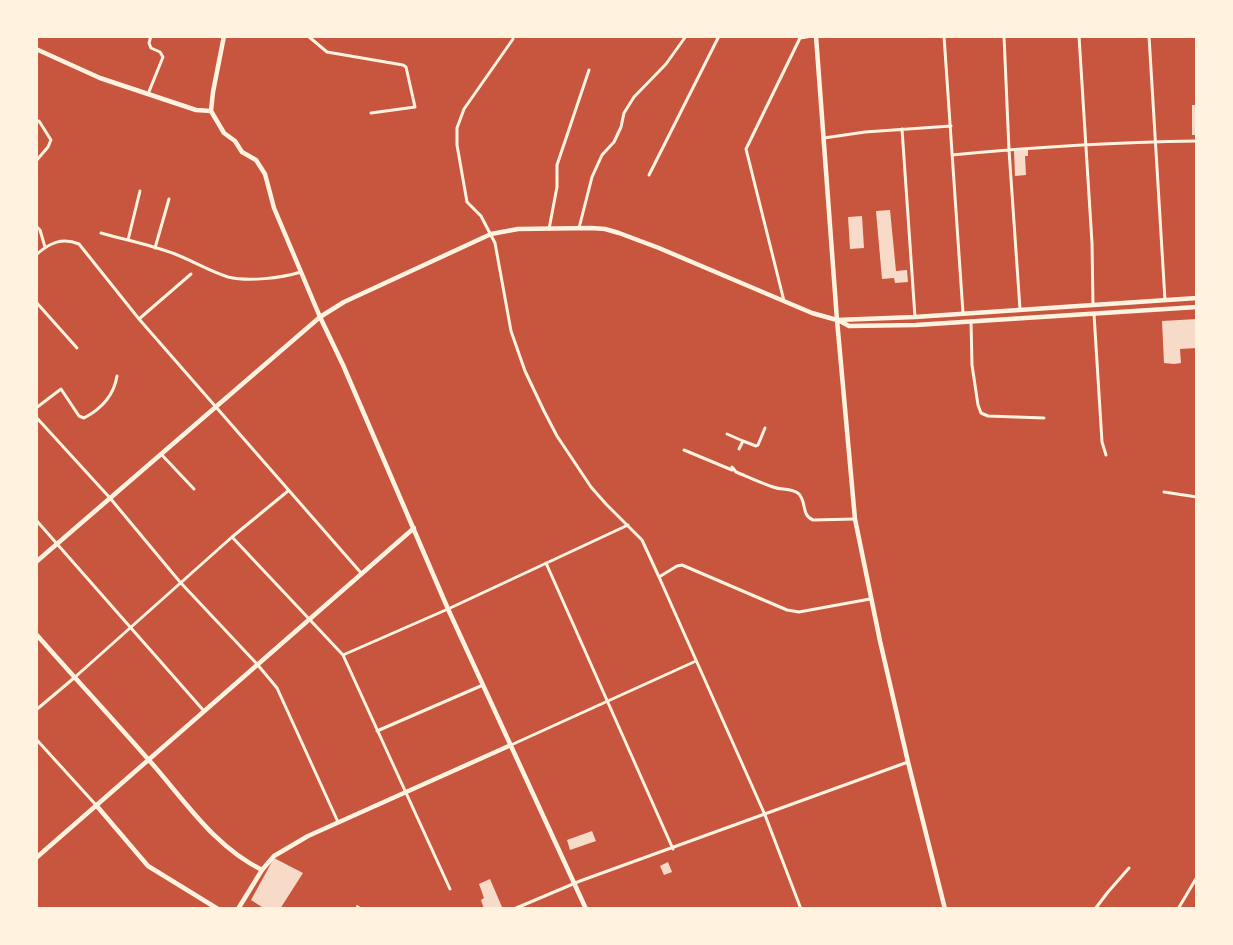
<!DOCTYPE html>
<style>
body{margin:0}
#map{position:relative;width:1233px;height:945px;overflow:hidden;background:#c8553d;font-family:Commissioner,sans-serif}
canvas{display:block}
.frame{position:absolute;inset:0;border:38px solid #fff3e0;pointer-events:none}
</style>
<div id="map">
<canvas width="1233" height="945"></canvas>
<div class="frame"></div>
</div>
<script>
const g = document.querySelector('canvas').getContext('2d');
g.lineJoin = 'round';
function fillPath(path, color) { g.fillStyle = color; g.fill(path, 'evenodd'); }
function stroke(path, color, width, dash) { g.strokeStyle = color; g.lineWidth = width; g.lineCap = dash ? 'butt' : 'round'; g.setLineDash(dash || []); g.stroke(path); }
const building = new Path2D(`
 M1192,105H1197V135H1192Z
 M1028,149V156H1025L1026,175L1015,176L1014,151Z
 M890,210L896,271L907,270L908,282L895,283L894,278L882,279L876,211Z
 M862,216L864,248L850,249L848,217Z
 M1197,319V348L1180,349L1181,363L1174,364L1164,363L1162,321Z
 M592,831L596,841L570,850L567,840Z
 M274,858L303,873L280,909H265L251,900Z
 M668,862L672,872L664,875L660,866Z
 M490,879L502,907L499,909H484L481,900L484,898L479,884Z`);
const service = new Path2D(`
 M357,906L362,909`);
const minor = new Path2D(`
 M308,36L327,52L403,65L406,67L415,107L371,113
 M944,36L963,313
 M1004,36L1009,150L1020,309
 M1079,36L1092,243L1093,305
 M1149,36L1165,300
 M513,39L464,109L457,128V145L467,202L481,216L495,243L511,331L525,371L544,411L557,436L591,487L606,504L642,540L659,577L677,566L682,565L787,610L799,612L870,599
 M148,94L163,57L160,52L151,48L149,43L151,36
 M902,129L915,317
 M824,138L865,132L951,126
 M952,155C1034,147 1115,142 1197,141
 M36,161L48,147L51,140L39,121
 M649,175L719,36
 M36,226L40,230L45,247
 M579,228L592,177L602,155L614,142L621,127L624,113L634,97L666,64L686,36
 M549,229L557,187V165L589,70
 M101,233C126,240 151,245 175,254C193,261 209,271 228,277C249,282 281,278 301,272
 M128,240L140,191
 M155,248L169,199
 M36,255C49,243 62,237 79,244L139,319L362,574
 M784,301L746,149L800,38L812,36
 M36,302L77,348
 M1094,314L1102,442L1106,455
 M139,319L191,274
 M971,321L972,365L978,405L981,413L988,416L1044,418
 M36,408L61,389L79,416L84,418C101,409 114,395 117,376
 M36,417L110,498L180,582L257,664L277,688L338,822
 M727,434L743,441L739,449
 M743,441L756,446L758,445L765,428
 M684,450L732,470
 M161,454L194,489
 M732,467L736,472C748,477 761,483 773,487C781,490 793,488 799,494C807,503 801,515 813,520L855,519
 M1164,492L1197,497
 M36,520L204,711
 M232,537L343,655L450,889
 M546,563L673,849
 M659,577L765,815L801,909
 M343,655L448,609L628,525
 M36,710L74,678L232,537L288,491
 M377,731L483,685
 M36,739L96,805
 M511,745L696,661
 M514,909L580,881L908,762
 M1095,909L1108,892L1129,868
 M1178,909L1197,877`);
const tertiary = new Path2D(`
 M36,49L100,78L196,110L211,111
 M36,562L320,317L274,208L265,174L256,160L242,152L235,141L224,133L211,111L213,92L224,36
 M36,634C73,676 111,717 148,759C184,799 213,846 262,870
 M96,805L148,866L218,909
 M238,909L262,870L274,856L308,836L511,745`);
const secondary = new Path2D(`
 M816,36L837,320L855,519L880,641L908,762L945,909
 M838,320L849,326L916,325L1197,307
 M36,858L414,528
 M586,909L448,609L343,365L320,317L344,302L491,234L518,229L591,228L605,229L619,233L659,248L812,313L837,320L915,317L1197,298`);
fillPath(building, '#f7dbc8');
stroke(service, '#fff3e0', 2);
stroke(minor, '#fff3e0', 3);
stroke(tertiary, '#fff3e0', 4.5);
stroke(secondary, '#fff3e0', 4.5);
</script>
